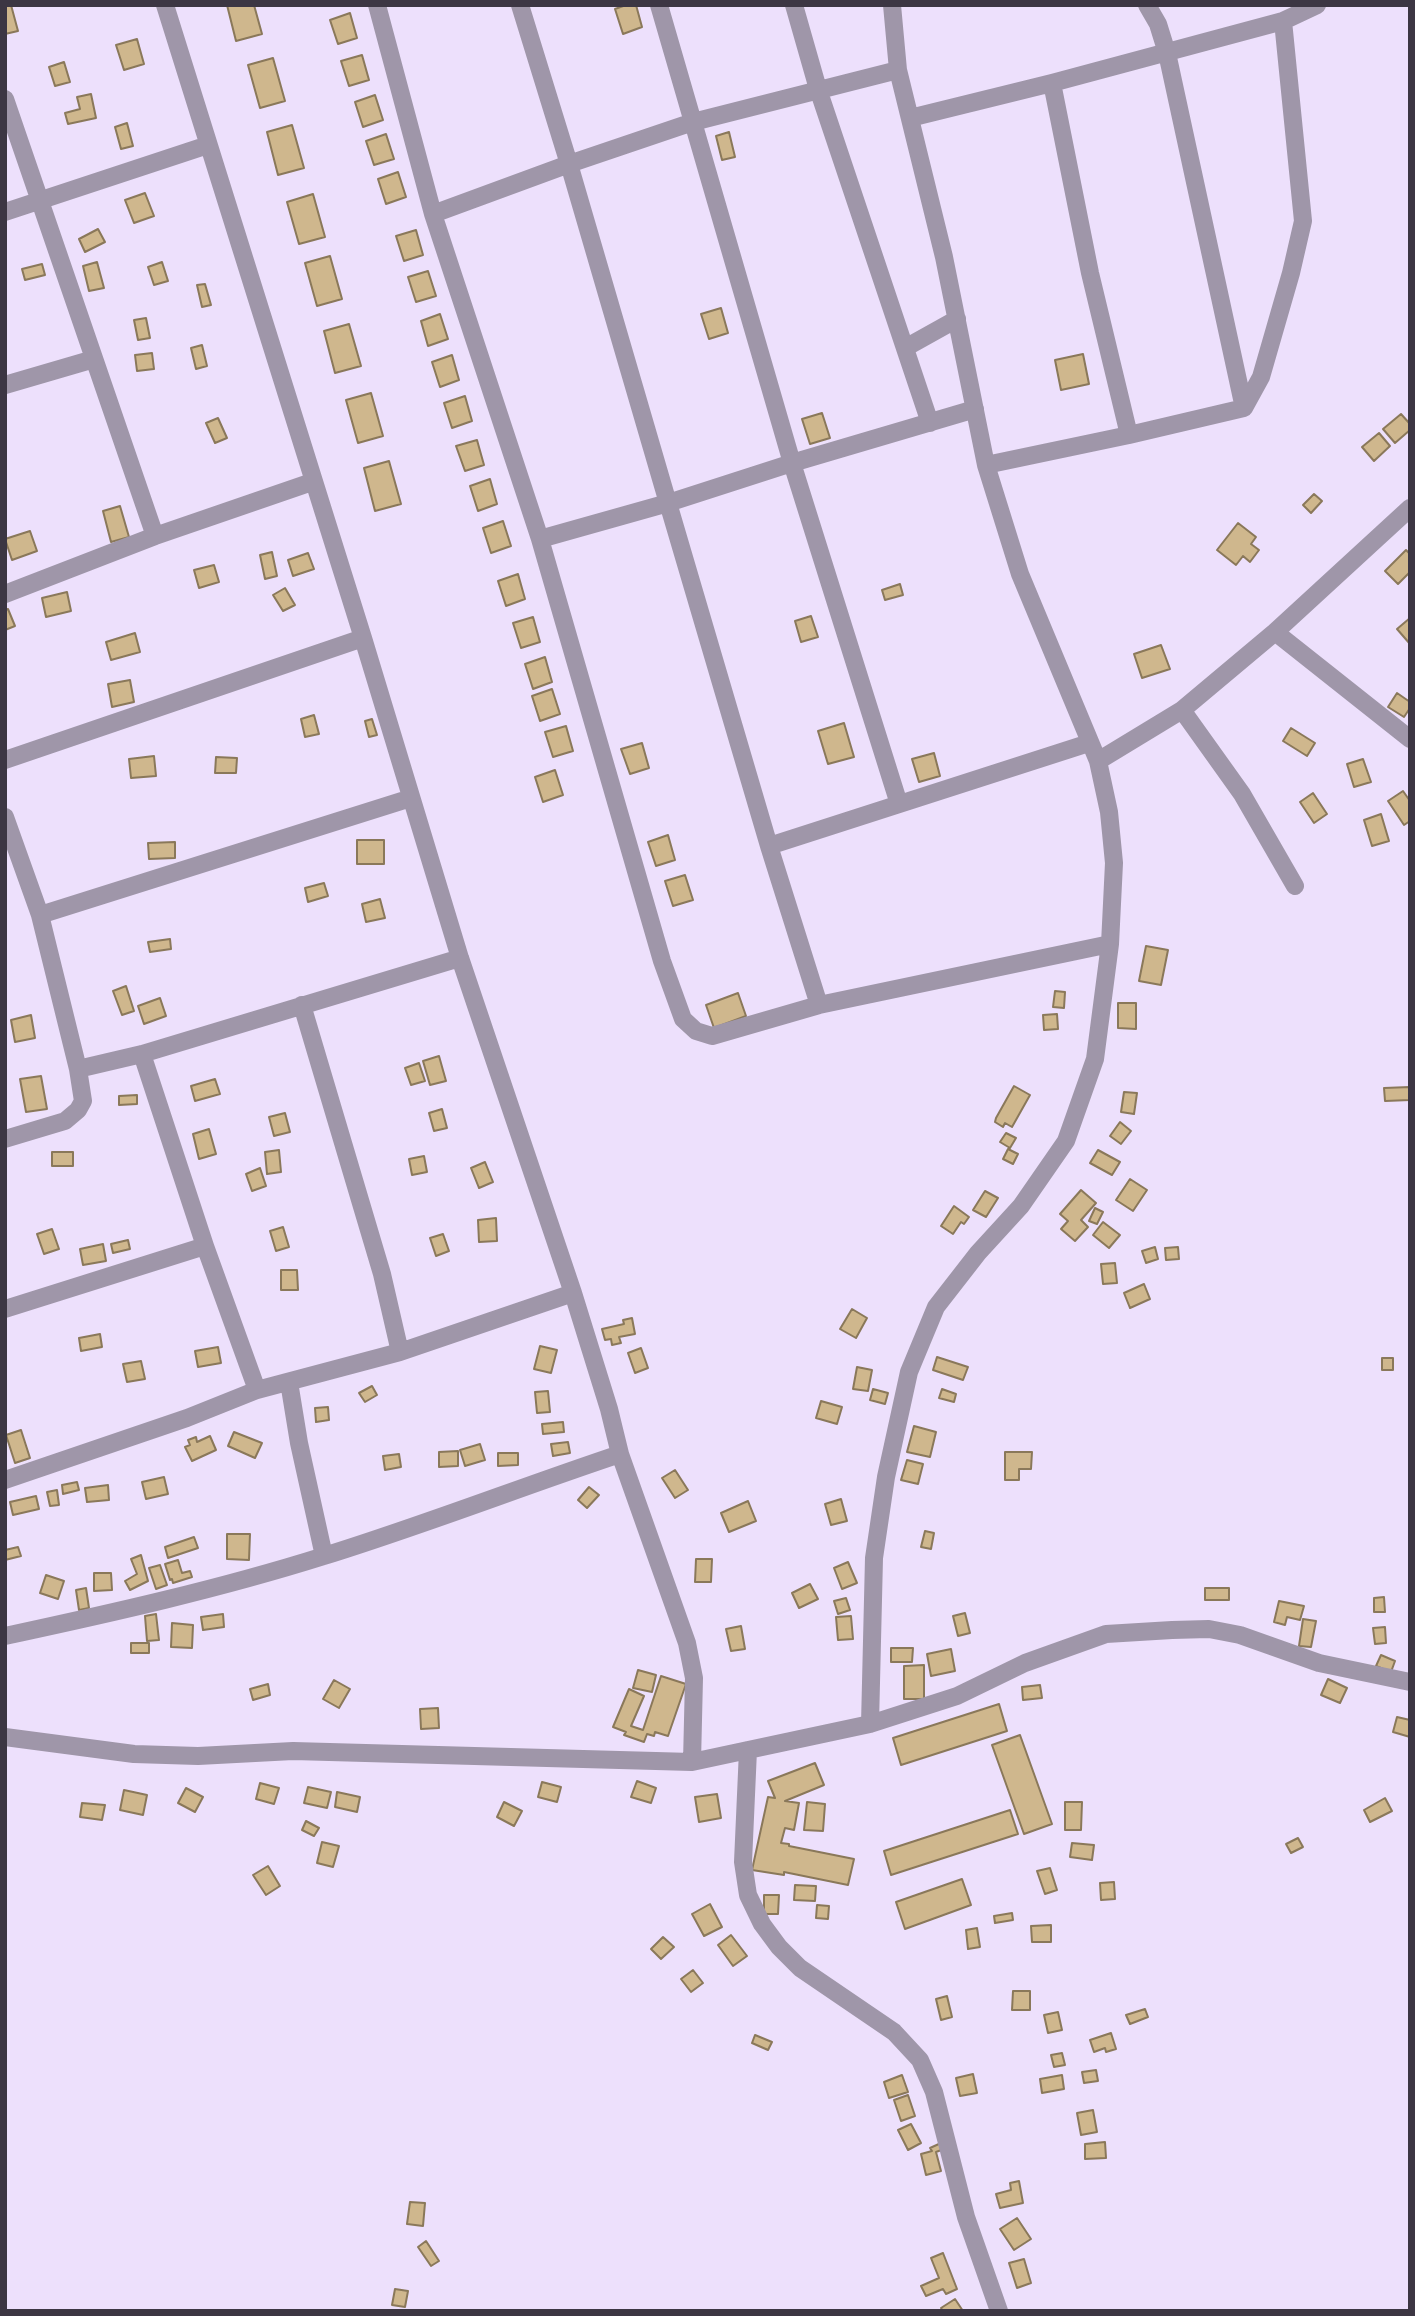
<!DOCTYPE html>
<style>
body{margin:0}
#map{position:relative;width:1415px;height:2316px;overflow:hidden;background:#ede0fc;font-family:Raleway,sans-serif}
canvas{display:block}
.frame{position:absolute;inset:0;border:7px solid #3c3643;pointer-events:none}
</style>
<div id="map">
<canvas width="1415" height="2316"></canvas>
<div class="frame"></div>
</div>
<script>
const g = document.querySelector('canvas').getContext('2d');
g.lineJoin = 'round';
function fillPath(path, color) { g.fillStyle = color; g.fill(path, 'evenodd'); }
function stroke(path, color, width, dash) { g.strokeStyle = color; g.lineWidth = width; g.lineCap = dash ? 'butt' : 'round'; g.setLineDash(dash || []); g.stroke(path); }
const building = new Path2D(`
 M5,5H11L18,31L5,34Z
 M227,5H254L262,34L236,41Z
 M626,5H636L642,27L623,34L615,9Z
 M350,13L357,38L338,44L330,20Z
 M137,39L144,64L124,70L116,45Z
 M362,55L369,80L349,86L341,61Z
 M273,58L285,101L260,108L248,65Z
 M64,62L70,82L55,86L49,67Z
 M91,94L96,118L68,124L65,113L80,109L77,97Z
 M375,95L383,120L363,127L355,102Z
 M127,123L133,146L121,149L115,127Z
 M292,125L304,168L278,175L267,132Z
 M729,132L735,157L722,160L716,136Z
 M386,134L394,159L374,165L366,141Z
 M398,172L406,197L386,204L378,179Z
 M145,193L154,216L134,223L125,200Z
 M313,194L325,237L299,244L287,202Z
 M98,229L105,242L85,252L79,239Z
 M416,230L423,255L404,261L396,236Z
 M330,256L342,299L317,306L305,263Z
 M97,262L104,288L89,291L83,266Z
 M162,262L168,281L154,285L148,267Z
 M42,264L45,275L25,280L22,269Z
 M428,271L436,296L416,302L408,277Z
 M205,284L211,305L202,307L197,285Z
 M721,308L728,333L709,339L701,314Z
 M440,314L448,339L428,346L421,321Z
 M146,318L150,338L138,340L134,320Z
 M349,324L361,366L335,373L324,331Z
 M202,345L207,366L196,369L191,348Z
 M152,353L154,369L137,371L135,355Z
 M1083,354L1089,384L1061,390L1055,360Z
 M452,355L459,380L440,387L432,362Z
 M371,393L383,436L358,443L346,400Z
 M465,396L472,421L452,428L444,403Z
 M822,413L830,438L810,444L802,419Z
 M1401,414L1410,424V430L1395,443L1383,429Z
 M218,418L227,438L215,443L206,423Z
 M1379,433L1390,446L1374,461L1362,447Z
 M477,440L484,465L465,471L456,446Z
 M389,461L401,504L375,511L364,468Z
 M490,479L497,504L478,511L470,486Z
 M1314,494L1322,501L1311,513L1303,505Z
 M120,506L129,537L111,542L103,511Z
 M503,521L511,546L491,553L483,528Z
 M1238,523L1256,537L1251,544L1259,550L1250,562L1243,556L1236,565L1217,550Z
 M30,531L37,551L12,560L5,539Z
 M1406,550L1410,554V572L1398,584L1385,571Z
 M272,552L277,576L265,579L260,555Z
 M308,553L314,569L293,576L288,560Z
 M214,565L219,582L199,588L194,570Z
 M518,574L525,599L506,606L498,581Z
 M900,584L903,595L885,600L882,590Z
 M285,588L295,605L283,611L273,595Z
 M67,592L71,611L46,617L42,598Z
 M8,609L15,626L5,630V610Z
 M811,616L818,637L801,642L795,621Z
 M533,617L540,642L521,648L513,623Z
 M1410,618V644L1397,629Z
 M135,633L140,652L111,660L106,642Z
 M1161,645L1170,669L1142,678L1134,654Z
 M545,657L552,682L533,689L525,664Z
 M130,680L134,702L112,707L108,684Z
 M552,689L560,714L540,721L532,696Z
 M1397,693L1410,702V708L1404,717L1388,707Z
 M314,715L319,734L305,737L301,719Z
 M372,719L377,735L369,737L365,721Z
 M844,723L854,757L828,764L818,731Z
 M566,726L573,751L553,757L545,732Z
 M1291,728L1315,743L1307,756L1283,741Z
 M642,743L649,768L630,774L621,749Z
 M934,753L940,776L919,782L912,759Z
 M154,756L156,776L131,778L129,759Z
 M216,757L237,758L236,773H215Z
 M1363,759L1371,782L1354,787L1347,764Z
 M555,770L563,795L543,802L535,777Z
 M1403,791L1410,801V821L1404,825L1388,801Z
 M1313,793L1327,814L1314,823L1300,802Z
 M1381,814L1389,841L1372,846L1364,820Z
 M668,835L675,860L656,866L648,842Z
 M357,840H384V864H357Z
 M175,842V858L149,859L148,843Z
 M685,875L693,900L673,906L665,881Z
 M324,883L328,896L308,902L305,888Z
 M380,899L385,918L366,922L362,904Z
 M170,939L171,949L150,952L148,942Z
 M1146,946L1168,950L1161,985L1139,981Z
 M126,986L134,1011L122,1015L113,991Z
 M1055,991L1065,992L1064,1008L1053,1007Z
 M738,993L746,1016L714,1028L706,1005Z
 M160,998L166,1016L144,1024L138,1006Z
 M1118,1003H1136V1029L1118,1028Z
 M1057,1014L1058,1029L1044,1030L1043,1015Z
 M31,1015L35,1038L15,1042L11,1020Z
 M439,1056L446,1081L430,1085L423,1061Z
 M419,1063L425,1081L411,1085L405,1068Z
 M41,1076L47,1109L26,1112L20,1079Z
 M215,1079L220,1094L195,1101L191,1086Z
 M1014,1086L1030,1095L1012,1127L1005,1123L1003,1127L995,1122L996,1118Z
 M1410,1087V1100L1385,1101L1384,1088Z
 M1124,1092L1137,1093L1134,1114L1121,1112Z
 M137,1095V1104L119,1105V1096Z
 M442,1109L447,1128L434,1131L429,1113Z
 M285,1113L290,1132L274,1136L269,1117Z
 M1120,1122L1131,1131L1121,1144L1110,1136Z
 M209,1129L216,1154L199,1159L193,1134Z
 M1006,1133L1016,1138L1010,1148L1000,1142Z
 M1008,1149L1018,1154L1013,1164L1003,1159Z
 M279,1150L281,1172L267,1174L265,1152Z
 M1098,1150L1120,1162L1112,1175L1090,1163Z
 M52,1152H73V1166H52Z
 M424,1156L427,1172L412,1175L409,1159Z
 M485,1162L493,1182L479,1188L471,1168Z
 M260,1168L266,1186L252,1191L246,1174Z
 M1130,1179L1147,1190L1133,1211L1116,1200Z
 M1081,1190L1096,1203L1081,1220L1088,1227L1075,1241L1061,1229L1068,1221L1060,1214Z
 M985,1191L998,1198L986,1217L973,1210Z
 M954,1206L969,1217L964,1224L961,1222L953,1234L941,1226Z
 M1095,1208L1103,1212L1097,1224L1089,1221Z
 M496,1218L497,1241L479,1242L478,1220Z
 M1103,1222L1120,1235L1109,1248L1093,1235Z
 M283,1227L289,1247L276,1251L270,1231Z
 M52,1229L59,1249L44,1254L37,1234Z
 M443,1234L449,1251L436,1256L430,1238Z
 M128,1240L130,1249L113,1253L111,1244Z
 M103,1244L106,1261L83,1265L80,1249Z
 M1155,1247L1158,1259L1146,1263L1142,1251Z
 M1178,1247L1179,1259L1166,1260L1165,1248Z
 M1115,1263L1117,1283L1103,1284L1101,1264Z
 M281,1270H297L298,1290H281Z
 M1144,1284L1150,1299L1130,1308L1124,1293Z
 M852,1309L867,1318L856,1338L840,1329Z
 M632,1318L635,1334L619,1337L621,1343L612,1345L611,1339L605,1340L602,1329L624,1324L623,1320Z
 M100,1334L102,1347L81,1351L79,1338Z
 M540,1346L557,1350L551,1373L534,1369Z
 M218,1347L221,1363L198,1367L195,1351Z
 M641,1348L648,1368L635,1373L628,1353Z
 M937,1357L968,1367L963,1380L933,1370Z
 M1382,1358H1393V1370H1382Z
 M141,1361L145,1379L127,1382L123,1364Z
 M857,1367L872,1370L868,1391L853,1389Z
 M372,1386L377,1395L365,1402L359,1393Z
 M873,1389L888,1393L885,1404L870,1400Z
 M942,1389L956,1394L954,1402L939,1398Z
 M548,1391L550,1412L537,1413L535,1392Z
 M821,1401L842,1407L837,1424L816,1418Z
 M328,1407L329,1420L316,1422L315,1408Z
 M563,1422L564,1432L543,1434L542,1424Z
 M914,1426L936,1432L930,1457L907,1452Z
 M21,1430L30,1458L15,1463L6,1435Z
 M234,1432L262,1443L255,1458L228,1446Z
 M210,1436L216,1450L192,1461L185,1447L190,1445L188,1440L196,1437L197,1442Z
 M568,1442L570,1453L553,1456L551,1444Z
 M480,1444L485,1460L465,1466L460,1450Z
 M458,1451V1466L439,1467V1452Z
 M1005,1452H1032L1031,1469H1019V1480H1005Z
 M498,1453H518V1465L498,1466Z
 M399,1454L401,1467L385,1470L383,1456Z
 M907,1460L923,1464L918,1484L901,1480Z
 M675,1470L688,1490L675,1498L662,1478Z
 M164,1477L168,1494L146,1499L142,1482Z
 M77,1482L79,1490L63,1494L62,1485Z
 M108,1485L109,1500L87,1502L85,1488Z
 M589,1487L599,1495L587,1508L578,1500Z
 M57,1490L59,1505L50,1506L47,1492Z
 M36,1496L39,1509L13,1515L10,1502Z
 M841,1499L847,1521L831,1525L825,1504Z
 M748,1501L756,1521L729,1532L721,1513Z
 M925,1531L934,1533L931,1549L921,1547Z
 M227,1534H250L249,1560L227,1559Z
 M194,1537L198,1548L168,1558L165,1547Z
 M18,1547L21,1556L5,1560V1550Z
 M141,1555L148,1581L130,1590L125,1581L137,1574L131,1559Z
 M696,1559H712L711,1582H695Z
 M178,1560L182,1573L190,1571L192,1577L173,1583L172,1579L170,1580L165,1564Z
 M848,1562L857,1583L842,1589L834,1568Z
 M160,1565L167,1585L156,1589L149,1568Z
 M94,1573H111L112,1590L94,1591Z
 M46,1575L64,1581L58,1599L40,1593Z
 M810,1584L818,1599L799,1608L792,1593Z
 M86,1588L89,1608L79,1610L76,1590Z
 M1205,1588H1229V1600H1205Z
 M1384,1597L1385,1612H1374V1598Z
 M846,1598L850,1610L838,1614L834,1601Z
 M1279,1601L1304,1606L1300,1620L1287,1617L1285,1625L1274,1622Z
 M965,1613L970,1633L958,1636L953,1616Z
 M156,1614L159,1640L147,1641L145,1616Z
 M223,1614L224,1627L203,1630L201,1617Z
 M851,1616L853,1639L838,1640L836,1617Z
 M1303,1619L1316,1621L1311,1647L1299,1646Z
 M172,1623L193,1625L192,1648L171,1647Z
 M741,1626L745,1649L731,1651L726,1629Z
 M1385,1627L1386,1643L1375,1644L1373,1628Z
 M131,1643H149V1653H131Z
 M891,1648H913L912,1662H891Z
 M951,1649L955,1671L931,1676L927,1654Z
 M1381,1655L1395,1661L1391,1672L1376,1666Z
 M924,1665V1699H904V1666Z
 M638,1670L656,1675L652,1692L633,1688Z
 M661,1676L686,1684L668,1736L655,1732L654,1736L647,1734L644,1742L624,1735L626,1732L613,1727L629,1689L644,1696L631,1726L643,1730Z
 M1328,1679L1347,1688L1340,1703L1321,1695Z
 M334,1680L350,1689L339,1708L323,1699Z
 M268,1684L270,1695L253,1700L250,1689Z
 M1040,1685L1042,1698L1023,1700L1022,1687Z
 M999,1704L1007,1731L901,1765L893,1738Z
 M438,1708L439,1728L421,1729L420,1709Z
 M1397,1717L1410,1720V1737L1393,1732Z
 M1020,1735L1052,1824L1024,1834L992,1745Z
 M815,1763L824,1785L785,1801L799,1803L794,1830L785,1828L781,1843L789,1844V1846L854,1859L848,1885L784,1872V1875L752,1870L768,1797L775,1798L768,1781Z
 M637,1781L656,1788L651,1803L631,1797Z
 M542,1782L561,1787L557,1802L538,1797Z
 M260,1783L279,1788L274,1804L256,1799Z
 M308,1787L331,1792L327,1808L304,1803Z
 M186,1788L203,1797L195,1812L178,1803Z
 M124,1790L147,1795L143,1815L120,1810Z
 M337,1792L360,1797L357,1812L335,1807Z
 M717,1794L721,1818L699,1822L695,1797Z
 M1385,1798L1392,1811L1370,1822L1364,1810Z
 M504,1802L522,1811L514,1826L497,1817Z
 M807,1802L825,1804L823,1831L804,1830Z
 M1065,1802H1082L1081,1830H1065Z
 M82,1803L105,1805L102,1820L80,1817Z
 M1010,1810L1018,1834L891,1875L884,1851Z
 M306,1821L319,1828L314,1836L302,1830Z
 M1298,1838L1303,1847L1291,1853L1286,1844Z
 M322,1842L339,1846L333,1867L317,1863Z
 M1072,1843L1094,1845L1092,1860L1070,1857Z
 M268,1866L280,1886L266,1895L253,1875Z
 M1050,1868L1057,1890L1045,1894L1037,1871Z
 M962,1879L971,1905L905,1929L896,1902Z
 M1114,1882L1115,1899L1101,1900L1100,1883Z
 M795,1885L816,1886L815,1901L794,1900Z
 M764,1895H779L778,1914H764Z
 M710,1904L722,1927L704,1936L692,1914Z
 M817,1905L829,1906L828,1919L816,1918Z
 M1012,1913L1013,1920L995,1923L994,1916Z
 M1051,1925V1942H1032L1031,1926Z
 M977,1928L980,1947L968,1949L966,1930Z
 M731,1935L747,1956L733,1966L718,1945Z
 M663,1937L674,1947L661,1959L651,1949Z
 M693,1970L703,1983L691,1992L681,1979Z
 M1013,1991H1030V2010H1012Z
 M947,1996L952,2017L941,2020L936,1999Z
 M1145,2009L1148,2017L1130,2024L1126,2015Z
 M1058,2012L1062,2030L1048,2033L1044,2015Z
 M1111,2033L1116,2049L1106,2052L1105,2048L1094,2052L1090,2040Z
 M755,2035L772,2042L768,2050L752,2043Z
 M1062,2053L1065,2065L1054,2067L1051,2055Z
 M1096,2070L1098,2081L1084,2083L1082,2072Z
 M973,2074L977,2093L960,2096L956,2078Z
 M902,2075L908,2092L889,2098L884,2082Z
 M1062,2075L1064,2089L1042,2093L1040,2079Z
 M908,2095L915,2116L901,2121L894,2100Z
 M1093,2110L1097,2132L1081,2135L1077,2113Z
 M911,2124L921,2143L908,2150L898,2130Z
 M1105,2142L1106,2158L1085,2159V2144Z
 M941,2143L944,2149L936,2152L941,2171L926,2175L921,2154L932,2151L930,2148Z
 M1019,2181L1023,2203L1000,2208L996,2194L1011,2190L1010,2183Z
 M410,2202L425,2203L423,2226L407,2224Z
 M1017,2218L1031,2239L1014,2250L1000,2229Z
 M426,2241L439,2261L431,2266L418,2247Z
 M943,2253L957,2289L946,2294L943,2289L926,2296L921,2286L939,2278L931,2258Z
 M1024,2259L1031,2283L1017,2288L1009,2263Z
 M395,2289L408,2291L405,2307L392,2305Z
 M955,2299L963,2311H943L941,2308Z`);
const minor = new Path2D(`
 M165,5L363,638L460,958L573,1293L609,1409L620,1454L687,1643L694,1678L692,1762
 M377,5L433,214L540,539L662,961L683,1019L696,1031L712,1036L819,1005L1110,944
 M659,5L792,463L899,804
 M794,5L818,89L930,423
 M1147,5L1158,24L1167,53L1244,408
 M898,70L693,122L569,164L668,503L792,463L975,409
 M5,99L155,536
 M910,118L1052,83L1283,21L1317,5
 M5,212L208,145
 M433,214L569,164L520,5
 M905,348L957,319
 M5,385L94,359
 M1129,435L1244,408L1261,377L1291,273L1303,221L1283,21
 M986,465L1129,435L1090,273L1052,83
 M540,539L668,503L769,846L1089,743
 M5,594L155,536L312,482
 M1275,632L1410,739
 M1182,710L1242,794L1295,886
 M5,760L363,638
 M1098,761L1182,710L1275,632L1410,508
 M5,817L40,915L78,1069L83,1101L78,1110L65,1121L5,1139
 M769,846L819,1005
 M40,915L411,798
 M142,1054L205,1246L257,1390
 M78,1069L142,1054L460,958
 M5,1309L205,1246
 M400,1352L573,1293
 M289,1382L299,1443L324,1556
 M5,1480L187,1418L257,1390L400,1352L382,1274L302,1005
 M5,1636C112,1613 219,1589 324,1556C424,1525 521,1487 620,1454
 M870,1724L874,1558L886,1477L909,1372L936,1307L978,1253L1021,1206L1066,1141L1095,1059L1110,944L1114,863L1109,812L1098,761L1020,574L986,465L944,257L898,70L892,5
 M5,1737L134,1754L198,1756L293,1751L692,1762L870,1724L957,1696L1025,1663L1106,1634L1172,1630L1209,1629L1240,1635L1319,1663L1410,1682
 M748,1750L743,1862L748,1895L762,1924L779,1947L800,1968L894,2032L920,2060L934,2092L966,2217L999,2311`);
fillPath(building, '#cfb78d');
stroke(building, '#8a785a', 2);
stroke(minor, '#9f96a9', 18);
</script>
